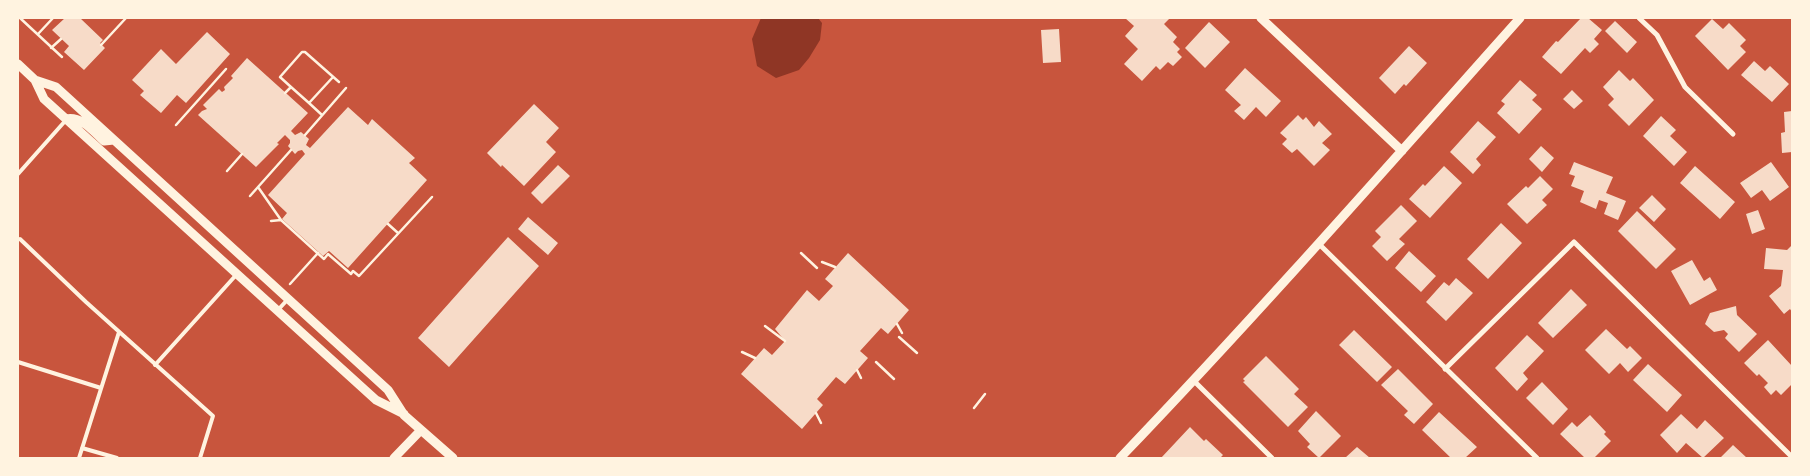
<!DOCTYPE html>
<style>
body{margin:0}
#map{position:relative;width:1810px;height:476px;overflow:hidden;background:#c8553d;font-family:"PT Sans Narrow",sans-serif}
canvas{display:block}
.frame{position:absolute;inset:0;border:19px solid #fff3e0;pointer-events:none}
</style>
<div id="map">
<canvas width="1810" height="476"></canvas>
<div class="frame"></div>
</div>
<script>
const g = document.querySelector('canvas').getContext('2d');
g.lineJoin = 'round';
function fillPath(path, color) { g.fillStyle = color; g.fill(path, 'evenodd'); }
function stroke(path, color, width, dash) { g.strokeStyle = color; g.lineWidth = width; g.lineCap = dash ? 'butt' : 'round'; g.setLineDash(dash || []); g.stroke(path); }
const water = new Path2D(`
 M761,18H818L822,23L820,40L809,58L799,70L776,78L757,66L752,39Z`);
const building = new Path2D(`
 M65,18H80L103,40L100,43L105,48L84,70L64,52L69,46L52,30Z
 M1125,18H1170L1164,24L1177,37L1173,42L1180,49L1177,52L1182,57L1173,66L1168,62L1160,70L1156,66L1142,81L1124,64L1138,49L1125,36L1134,26Z
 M1581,18H1588L1602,30L1594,39L1599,44L1590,53L1585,48L1561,74L1542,57L1556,41L1558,42Z
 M1712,19L1723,29L1729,23L1746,40L1740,46L1746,52L1728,70L1695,36Z
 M1615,21L1637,42L1627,53L1605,31Z
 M1209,22L1230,42L1205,68L1185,48Z
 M1059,29L1061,62L1043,63L1041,30Z
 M207,32L230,54L186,103L177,95L161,113L140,95L144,91L132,80L161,49L176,64Z
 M1409,46L1427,63L1406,86L1404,84L1395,94L1379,78Z
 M247,58L308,113L291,131L295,135L301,132L309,139L306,145L310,148L348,107L368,125L372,119L415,158L409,163L427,180L348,268L329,251L323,256L282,219L287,213L268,195L305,154L302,150L298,151L295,154L288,146L290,143V140L285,135L277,143L279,144L256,167L198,115L202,111L207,109L203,105L219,89L222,92L225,90L224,87L233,78L231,76Z
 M1754,61L1765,71L1770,66L1789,84L1772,102L1741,75Z
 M1245,68L1281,101L1266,117L1256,107L1244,120L1234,111L1241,105L1225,90Z
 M1619,70L1630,81L1633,78L1654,100L1629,126L1608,105L1614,99L1603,87Z
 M1520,80L1537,95L1532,100L1542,109L1519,134L1497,113L1505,104L1501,101Z
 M1572,90L1583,101L1574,109L1563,99Z
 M534,104L559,128L546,142L556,152L524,186L502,165L501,167L487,153Z
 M1792,111V152L1782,153L1781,133L1785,132L1784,112Z
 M1298,115L1303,120L1306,117L1314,127L1319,121L1332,134L1322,143L1330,150L1314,166L1297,149L1292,153L1282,144L1287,139L1280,133Z
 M1661,116L1676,130L1670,136L1687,152L1674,166L1643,136Z
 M1478,121L1496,137L1476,159L1481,165L1473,174L1450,152Z
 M1541,146L1554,158L1542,172L1529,159Z
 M1574,162L1613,177L1606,193L1626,201L1618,220L1604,214L1608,203L1599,200L1596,209L1580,202L1584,191L1571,186L1575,176L1569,174Z
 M1771,162L1789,187L1770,201L1762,190L1751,198L1740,183Z
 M558,165L570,176L542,204L531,193Z
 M1444,166L1462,183L1430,218L1409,199L1423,184L1425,186Z
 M1695,166L1735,202L1720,219L1680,183Z
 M1540,176L1553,189L1542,200L1547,205L1527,224L1507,204L1526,186L1528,188Z
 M1652,195L1666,209L1654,222L1639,208Z
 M1401,205L1417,221L1399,239L1405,244L1387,261L1372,246L1381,237L1375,231Z
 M1758,210L1765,229L1752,234L1746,214Z
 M1637,211L1676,249L1656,269L1618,231Z
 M528,217L558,243L548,255L518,229Z
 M1501,223L1522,243L1488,279L1467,259Z
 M508,237L539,266L449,367L418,338Z
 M1792,245V312L1790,309L1784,314L1769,296L1781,286L1783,270L1764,269L1766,248L1787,250Z
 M1409,251L1436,276L1421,292L1395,268Z
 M848,253L909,310L888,334L881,328L860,351L868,358L845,384L836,377L817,399L823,405L802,429L741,374L764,348L772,355L785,341L775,329L807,290L819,301L833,286L825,279Z
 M1692,260L1704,281L1710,277L1717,290L1690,305L1671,271Z
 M1456,278L1473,293L1446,321L1426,302L1444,282L1449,286Z
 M1571,289L1587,305L1553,338L1538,323Z
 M1736,306L1737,315L1757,334L1739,352L1725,338L1728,334L1724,330L1714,332L1705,324L1710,313Z
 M1606,329L1627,349L1630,346L1642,358L1628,372L1620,363L1609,374L1585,350Z
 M1354,330L1392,367L1377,382L1339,345Z
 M1527,335L1544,351L1523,373L1528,379L1517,391L1495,368Z
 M1768,340L1792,366V384L1781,395L1776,390L1771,395L1764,387L1768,383L1759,374L1757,376L1744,363Z
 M1266,356L1299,389L1294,394L1308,407L1288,427L1243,382L1245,381L1243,379Z
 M1648,364L1682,395L1667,412L1633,380Z
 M1398,369L1433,404L1414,424L1404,415L1408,411L1381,385Z
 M1542,382L1568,409L1553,425L1526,398Z
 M1316,411L1341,436L1319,458L1307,447L1310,444L1298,431Z
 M1439,412L1477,447L1465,458H1451L1422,430Z
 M1681,414L1697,429L1705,420L1724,438L1703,458L1686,443L1677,453L1660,435Z
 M1590,415L1606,432L1604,434L1611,441L1594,458H1585L1560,434L1572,422L1577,427Z
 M1190,427L1204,441L1206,439L1223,455L1220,458H1161Z
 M1733,445L1747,458H1720Z
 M1357,447L1370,458H1345Z`);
const path = new Path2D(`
 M20,18L62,57
 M38,34L53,18
 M101,45L126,18
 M51,48L61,39
 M291,87L309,103L333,77
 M285,93L291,87L280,77L302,52H305L339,82
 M309,103L322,115
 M176,125L226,69
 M305,135L346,88
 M227,171L242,154
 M258,187L281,220L324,259L328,254L351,274L353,271L359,276L432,197
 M250,196L291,150
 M271,221L281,220
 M388,224L398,233
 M801,253L817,268
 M822,262L835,267
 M290,284L318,253
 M897,324L902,333
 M765,326L785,341
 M899,337L917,353
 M742,352L755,358
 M876,362L894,379
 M857,370L861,378
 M974,408L985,394
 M816,413L821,423`);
const service = new Path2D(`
 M18,174L66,120
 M20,239L86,302L213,416L200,458
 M278,310L288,299
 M18,362L101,388
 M155,365L237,274
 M82,448L117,458
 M79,458L119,332`);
const minor = new Path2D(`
 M1639,18L1657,35L1685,87L1733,134
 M1319,244L1537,458
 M1445,369L1574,242L1792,457
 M1194,381L1272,458`);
const tertiary = new Path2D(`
 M1261,18L1402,151
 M18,64L35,80L56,87L388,390L404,415L453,458
 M35,80L44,99L376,400L404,414
 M66,119C82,116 93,131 104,141L114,140
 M394,458L421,430
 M1120,458C1257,315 1388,166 1520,18`);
fillPath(water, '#8f3625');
fillPath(building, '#f7dbc8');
stroke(path, '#fff3e0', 2.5);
stroke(service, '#fff3e0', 4);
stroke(minor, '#fff3e0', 5);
stroke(tertiary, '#fff3e0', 9);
</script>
